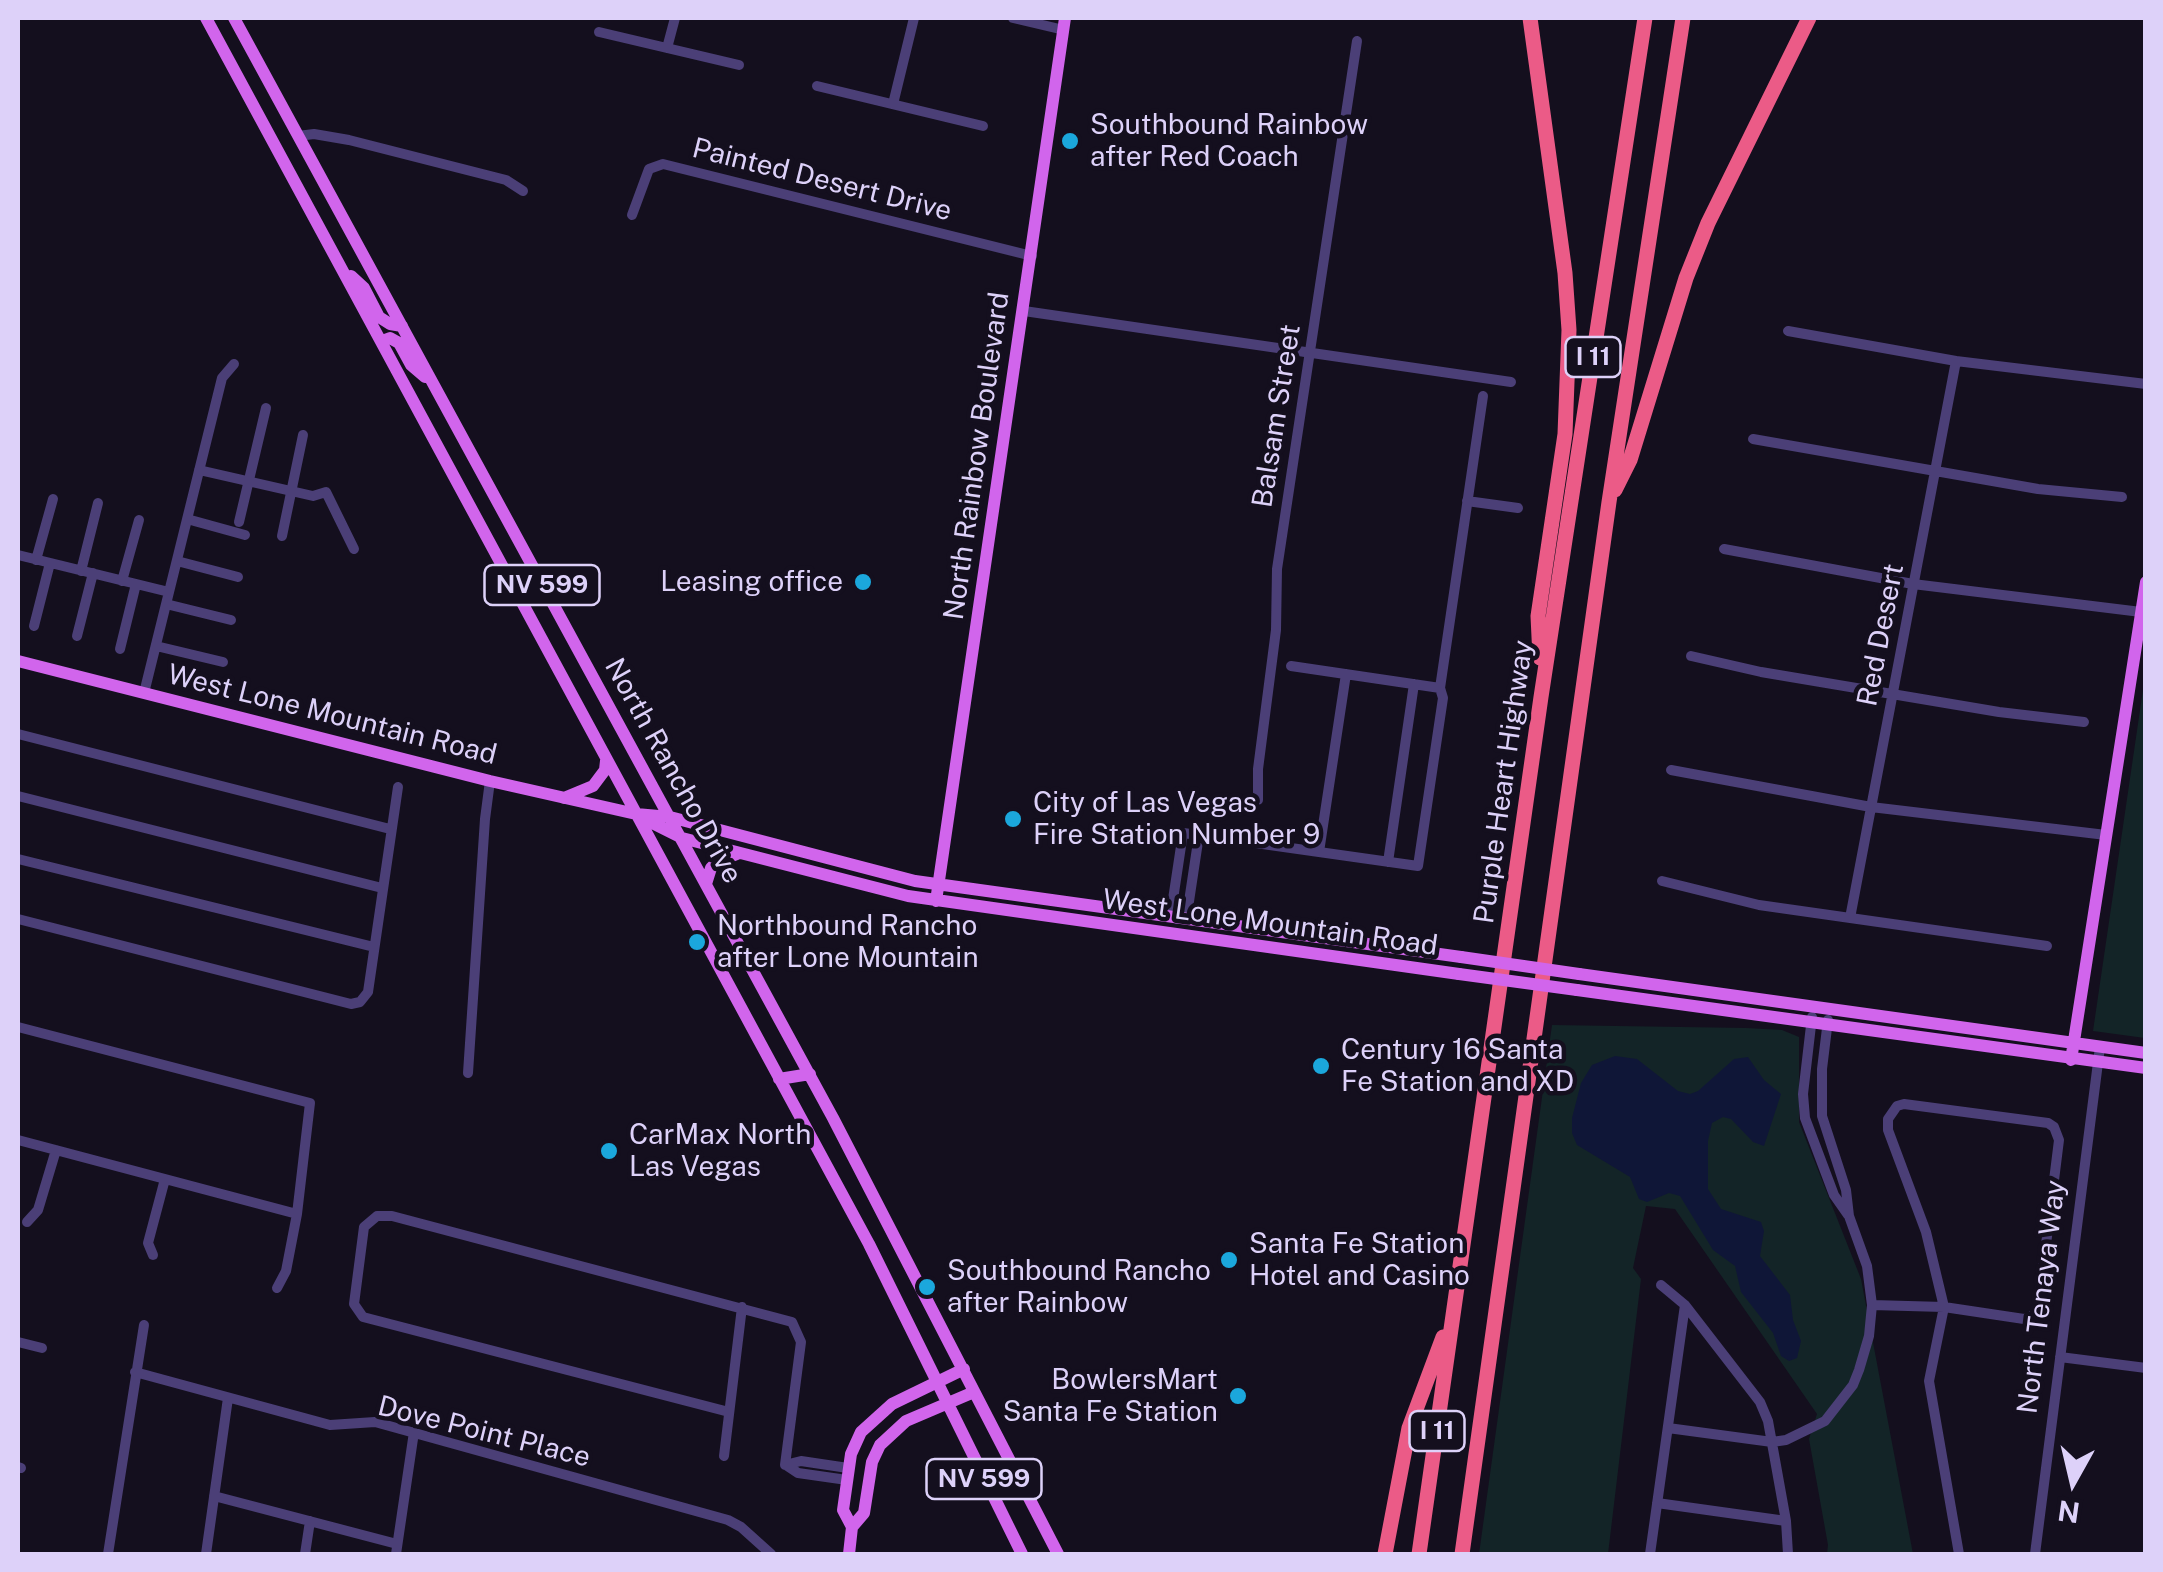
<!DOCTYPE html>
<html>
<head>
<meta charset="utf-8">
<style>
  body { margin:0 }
  #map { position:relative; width:2163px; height:1572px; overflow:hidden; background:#140f1e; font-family:"Public Sans",sans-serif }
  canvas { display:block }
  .frame { position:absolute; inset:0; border:20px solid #ddd1f9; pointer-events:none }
  .north { position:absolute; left:2023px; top:1432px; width:100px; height:100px; -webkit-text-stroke:8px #140f1e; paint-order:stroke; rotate:188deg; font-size:28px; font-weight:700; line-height:40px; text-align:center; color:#ddd1f9 }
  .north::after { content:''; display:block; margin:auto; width:35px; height:45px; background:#ddd1f9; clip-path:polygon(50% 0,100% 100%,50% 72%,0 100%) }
</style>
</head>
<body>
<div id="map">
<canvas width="2163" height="1572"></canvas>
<div class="frame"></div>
<div class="north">N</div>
</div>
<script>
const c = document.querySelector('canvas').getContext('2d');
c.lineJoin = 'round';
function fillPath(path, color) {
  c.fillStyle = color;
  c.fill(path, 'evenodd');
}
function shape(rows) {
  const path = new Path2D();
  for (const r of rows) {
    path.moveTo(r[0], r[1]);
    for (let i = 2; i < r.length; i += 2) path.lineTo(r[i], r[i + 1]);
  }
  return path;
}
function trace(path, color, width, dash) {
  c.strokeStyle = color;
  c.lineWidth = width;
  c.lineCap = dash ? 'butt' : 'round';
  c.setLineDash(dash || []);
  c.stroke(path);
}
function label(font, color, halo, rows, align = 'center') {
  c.font = font + ' "Public Sans",sans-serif';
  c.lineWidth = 9;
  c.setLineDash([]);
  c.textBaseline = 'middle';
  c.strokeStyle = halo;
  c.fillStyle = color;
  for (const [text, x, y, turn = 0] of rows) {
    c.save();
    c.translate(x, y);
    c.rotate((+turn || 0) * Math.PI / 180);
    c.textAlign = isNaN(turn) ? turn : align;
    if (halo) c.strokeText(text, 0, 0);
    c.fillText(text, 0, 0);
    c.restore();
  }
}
fillPath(shape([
  [2145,676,2145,1038,2093,1031],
  [1552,1025,1746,1028,1782,1030,1799,1037,1799,1122,1861,1279,1913,1554,1827,1554,1828,1545,1809,1439,1817,1414,1675,1209,1646,1206,1633,1268,1641,1279,1608,1554,1479,1554]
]), '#132427');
fillPath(shape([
  [1615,1056,1637,1059,1678,1091,1690,1094,1698,1091,1734,1059,1748,1057,1764,1080,1781,1094,1764,1146,1753,1142,1731,1119,1723,1117,1712,1123,1708,1141,1708,1189,1721,1209,1761,1222,1764,1231,1760,1256,1790,1295,1793,1320,1801,1341,1797,1358,1789,1361,1781,1356,1773,1333,1741,1292,1735,1266,1713,1250,1680,1196,1669,1193,1647,1202,1639,1199,1630,1177,1577,1145,1572,1133,1572,1118,1581,1083,1592,1065]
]), '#0f1637');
trace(shape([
  [1013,18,1064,30],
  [599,32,739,65],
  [667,48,675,18],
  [817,86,983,126],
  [893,104,914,18],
  [298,136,314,134,349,140,506,180,523,191],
  [632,215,649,169,663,164,1032,256],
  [1024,311,1511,382],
  [1788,331,1956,361,2146,384],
  [1753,439,2038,489,2122,497],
  [199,470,313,496,326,492,354,549],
  [1467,501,1518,508],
  [187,519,245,535],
  [239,522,266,408],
  [282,536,303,435],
  [1724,549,1913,584,2141,612],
  [18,555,169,592],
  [36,560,53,499],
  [177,561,238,577],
  [81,571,98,503],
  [122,581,139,520],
  [166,604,231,620],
  [34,626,50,563],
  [77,636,93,573],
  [156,646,223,662],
  [120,649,136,584],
  [1691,656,1761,672,1999,712,2084,722],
  [1291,666,1440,688],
  [144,693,222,378,234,364],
  [18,734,390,829],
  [1671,770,1871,807,2106,835],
  [18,796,382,888],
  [1258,800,1258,769,1276,630,1277,569,1357,41],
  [1199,835,1188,908,1177,919,1172,906,1183,833,1199,835,1319,852,1418,866,1443,698,1440,688,1483,396],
  [1319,852,1346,674],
  [18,859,374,947],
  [1388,862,1414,684],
  [1662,881,1759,905,2047,946],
  [1850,918,1956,361],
  [18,919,351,1004,360,1002,368,992,398,787],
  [1812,1017,1803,1094,1805,1118,1834,1195,1848,1215],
  [18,1027,310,1103,297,1214,286,1271,277,1288],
  [468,1073,485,819,490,781],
  [18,1140,297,1214],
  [27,1222,38,1210,56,1150],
  [153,1255,148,1243,165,1179],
  [1661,1285,1685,1305,1760,1402,1768,1421,1786,1521,1788,1554],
  [1872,1305,1944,1307,2024,1319,2031,1317,2038,1309,2059,1140,2054,1127,2048,1123,1904,1104,1897,1106,1888,1119,1888,1130,1926,1232,1944,1307,1929,1381,1959,1554],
  [18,1342,42,1348],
  [2060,1357,2146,1368],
  [135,1372,330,1425,375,1422,728,1520,741,1527,771,1554],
  [729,1412,363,1317,354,1304,364,1227,377,1216,392,1216,792,1322,801,1342,785,1465],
  [1668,1428,1772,1442,1786,1440,1825,1421,1853,1385,1859,1370,1869,1336,1872,1305,1867,1266,1849,1216,1846,1190,1822,1116,1822,1069,1828,1020],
  [724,1456,742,1307],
  [785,1465,801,1461,848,1468],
  [786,1465,798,1473,847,1480],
  [18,1467,21,1468],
  [214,1496,397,1544],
  [1657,1503,1786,1521],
  [108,1554,144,1325],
  [206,1554,228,1398],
  [305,1554,310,1521],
  [396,1554,414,1432],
  [1650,1554,1685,1305],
  [2035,1554,2100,1047]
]), '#4b3f77', 10);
trace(shape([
  [206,18,869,1244,1022,1554],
  [234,18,833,1118,1058,1554],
  [351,276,364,288,379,317,390,324,402,326],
  [382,341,390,338,399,343,411,365,425,377],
  [18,661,490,781,636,814,670,817,915,881,1461,957],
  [564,798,593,786,605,770,606,761],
  [642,818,682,838,908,896,1459,974],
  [706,884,711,868,717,862,737,854],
  [936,901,1065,18],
  [1579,974,2146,1053],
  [1577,990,2146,1068],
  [2071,1060,2146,582],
  [779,1079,810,1074],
  [852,1527,843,1510,851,1454,861,1432,892,1404,964,1369],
  [849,1554,852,1527,864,1513,872,1462,880,1445,906,1421,974,1392]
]), '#d165ec', 12);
trace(shape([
  [1530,18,1565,273,1569,330,1565,434,1538,616,1540,658],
  [1615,490,1630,460,1686,278,1708,223,1809,18],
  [1385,1554,1409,1428,1443,1337],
  [1419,1554,1541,697,1645,18],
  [1462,1554,1609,502,1683,18]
]), '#eb5b87', 15);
trace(shape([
  [1461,957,1579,974],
  [1459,974,1577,990]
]), '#d165ec', 12);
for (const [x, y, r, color] of [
  [1070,141,10,"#1ba7dc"],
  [863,582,10,"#1ba7dc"],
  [1013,819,10,"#1ba7dc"],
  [697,942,10,"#1ba7dc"],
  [1321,1066,10,"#1ba7dc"],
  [609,1151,10,"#1ba7dc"],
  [1229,1260,10,"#1ba7dc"],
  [927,1287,10,"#1ba7dc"],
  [1238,1396,10,"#1ba7dc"]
]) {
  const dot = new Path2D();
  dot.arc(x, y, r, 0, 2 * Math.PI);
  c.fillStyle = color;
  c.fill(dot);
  trace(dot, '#140f1e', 4);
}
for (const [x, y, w] of [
  [1593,357,55],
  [542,585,115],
  [1437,1431,55],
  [984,1479,115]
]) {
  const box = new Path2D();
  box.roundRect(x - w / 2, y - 20, w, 40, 8);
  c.fillStyle = '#140f1e';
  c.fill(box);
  trace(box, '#ddd1f9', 2.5);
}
label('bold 25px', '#ddd1f9', null, [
  ["I 11",1593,357],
  ["NV 599",542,585],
  ["I 11",1437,1431],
  ["NV 599",984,1479]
]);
label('28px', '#ddd1f9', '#140f1e', [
  ["Southbound Rainbow",1090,125],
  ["after Red Coach",1090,157],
  ["Leasing office",843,582,"right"],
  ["City of Las Vegas",1033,803],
  ["Fire Station Number 9",1033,835],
  ["Northbound Rancho",717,926],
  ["after Lone Mountain",717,958],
  ["Century 16 Santa",1341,1050],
  ["Fe Station and XD",1341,1082],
  ["CarMax North",629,1135],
  ["Las Vegas",629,1167],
  ["Santa Fe Station",1249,1244],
  ["Hotel and Casino",1249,1276],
  ["Southbound Rancho",947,1271],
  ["after Rainbow",947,1303],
  ["BowlersMart",1218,1380,"right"],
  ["Santa Fe Station",1218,1412,"right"]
], 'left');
label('28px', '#ddd1f9', '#140f1e', [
  ["Painted Desert Drive",822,180,14],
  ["Balsam Street",1277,416,-81],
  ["North Rainbow Boulevard",977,456,-82],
  ["Red Desert",1881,635,-79],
  ["West Lone Mountain Road",332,715,14],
  ["North Rancho Drive",673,771,61],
  ["Purple Heart Highway",1504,782,-82],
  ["West Lone Mountain Road",1270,923,8],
  ["North Tenaya Way",2042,1297,-83],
  ["Dove Point Place",484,1432,14]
]);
</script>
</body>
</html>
